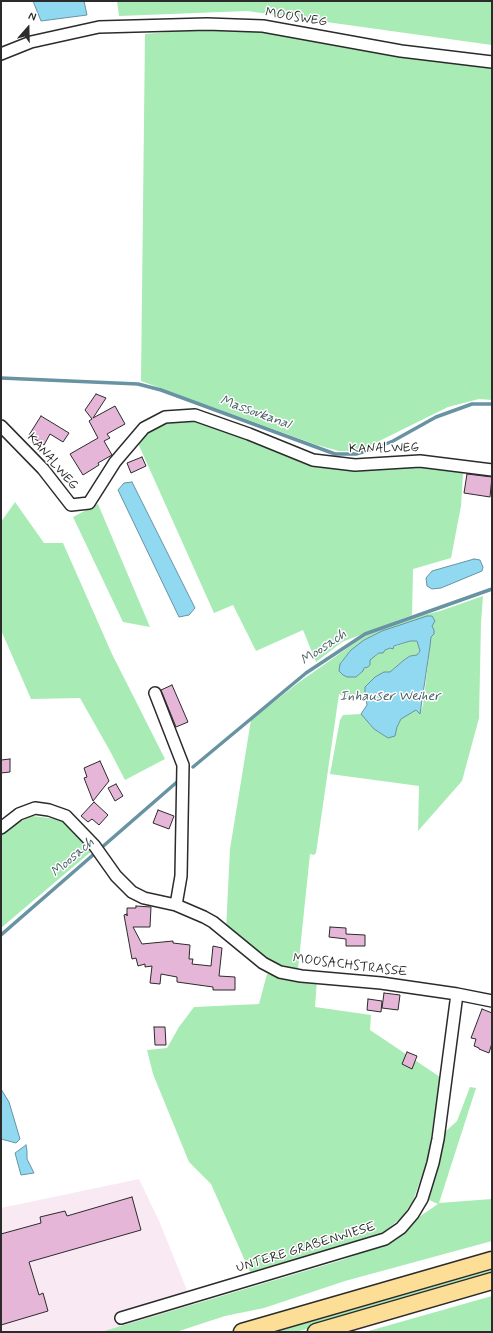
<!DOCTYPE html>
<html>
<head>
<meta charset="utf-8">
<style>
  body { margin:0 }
  #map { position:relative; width:493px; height:1333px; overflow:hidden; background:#fff; font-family:Mynerve,sans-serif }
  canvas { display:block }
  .frame { position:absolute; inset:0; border:2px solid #2b2b2b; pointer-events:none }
  .north { position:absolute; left:8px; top:8px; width:40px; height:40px; -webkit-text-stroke:3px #fff; paint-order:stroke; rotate:20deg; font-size:11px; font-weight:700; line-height:16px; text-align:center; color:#2b2b2b }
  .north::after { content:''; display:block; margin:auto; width:14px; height:18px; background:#2b2b2b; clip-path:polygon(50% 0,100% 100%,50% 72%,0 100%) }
</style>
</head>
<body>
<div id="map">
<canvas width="493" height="1333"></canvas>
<div class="frame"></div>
<div class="north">N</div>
</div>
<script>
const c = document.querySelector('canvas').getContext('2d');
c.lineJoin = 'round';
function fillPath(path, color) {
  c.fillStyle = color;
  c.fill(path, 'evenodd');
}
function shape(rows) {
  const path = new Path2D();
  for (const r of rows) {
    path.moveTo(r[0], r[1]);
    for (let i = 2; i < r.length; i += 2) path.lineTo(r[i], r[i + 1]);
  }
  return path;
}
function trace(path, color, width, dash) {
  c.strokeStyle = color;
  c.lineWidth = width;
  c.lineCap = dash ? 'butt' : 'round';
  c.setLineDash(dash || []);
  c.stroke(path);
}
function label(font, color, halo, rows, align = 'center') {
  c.font = font + ' Mynerve,sans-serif';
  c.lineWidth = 3;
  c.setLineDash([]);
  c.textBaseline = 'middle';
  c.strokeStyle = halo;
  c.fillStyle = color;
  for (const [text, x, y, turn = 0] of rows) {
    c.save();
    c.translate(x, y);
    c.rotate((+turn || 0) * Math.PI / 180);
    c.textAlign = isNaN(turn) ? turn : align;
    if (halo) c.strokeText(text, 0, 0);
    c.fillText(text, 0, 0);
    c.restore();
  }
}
fillPath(shape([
  [139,1179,160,1223,193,1305,104,1332,1,1332,1,1208]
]), '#f8e9f3');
fillPath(shape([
  [117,1,492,1,492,45,247,11,119,16],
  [250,25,492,67,492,400,479,399,448,407,359,451,339,451,317,445,141,381,145,34],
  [193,417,310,461,427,466,463,473,461,506,451,558,413,569,412,615,342,642,316,662,303,630,256,651,233,605,214,613,137,441,147,431,168,420],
  [15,502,44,543,63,543,112,654,165,759,125,780,110,751,80,698,31,699,1,630,1,522],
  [98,504,150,627,123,622,73,517],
  [483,596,481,623,479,718,462,781,418,831,419,786,330,774,340,720,343,715,361,714,374,729,388,738,396,732,397,727,401,719,416,710,420,713,423,705,431,637,432,626,427,616,351,650,340,664,356,677,363,671,372,657,375,657,379,653,383,653,385,650,410,641,415,640,419,644,420,651,417,655,410,656,404,660,390,672,384,672,365,687,365,693,356,699,345,697,339,694,316,853,314,855,310,854,298,969,278,964,263,957,226,930,230,849,251,720,298,683,366,635,424,615,440,611],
  [33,816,64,820,93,850,1,928,1,818,1,822,6,828],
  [267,974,317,980,315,1007,371,1015,370,1030,440,1077,428,1158,413,1201,402,1217,384,1232,363,1240,250,1272,211,1184,189,1162,153,1074,147,1050,167,1048,179,1027,194,1007,259,1004],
  [470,1087,476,1088,439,1203,492,1199,492,1241,345,1281,264,1308,225,1316,176,1332,101,1332,342,1260,396,1240,416,1219,438,1204,429,1200,446,1131,457,1121],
  [492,1270,492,1276,396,1303,296,1332,275,1332],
  [492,1296,492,1332,365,1332]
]), '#a8ebb5');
const water = shape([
  [33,1,84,1,87,15,41,21,33,1],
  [132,482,195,608,189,615,179,617,118,490,124,483,132,482],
  [474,559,480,560,483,567,482,571,441,588,432,589,427,586,426,578,432,571,474,559],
  [427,616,432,616,435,621,432,626,434,630,434,634,431,637,430,646,420,714,416,710,401,719,397,727,395,736,388,738,374,729,361,714,367,705,365,693,365,687,375,677,384,672,390,672,404,660,410,656,417,655,420,651,417,641,410,641,394,646,393,649,390,648,385,650,383,653,379,653,370,660,370,665,368,667,364,668,363,671,356,677,347,677,343,675,339,671,340,664,351,650,364,640,382,631,427,616],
  [1,1089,9,1102,20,1139,16,1143,1,1139,1,1089],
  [26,1145,27,1151,27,1159,34,1173,21,1175,15,1153,26,1145]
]);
fillPath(water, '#90d9f1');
trace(water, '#6893a2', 1);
trace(shape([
  [1,378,138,384,161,390,335,454,356,454,376,448,393,441,436,417,472,404,492,404],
  [193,767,306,673,365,634,492,589],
  [1,935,177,782]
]), '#6893a2', 3.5);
const building = shape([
  [96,394,106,398,93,418,115,406,125,424,107,434,110,438,104,441,112,455,98,463,99,465,83,475,70,454,98,438,89,421,92,419,85,410,96,394],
  [41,416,69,433,63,442,50,434,44,445,29,435,41,416],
  [142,457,146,466,131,473,127,463,142,457],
  [467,474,492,477,490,497,464,493,467,474],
  [172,685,188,722,176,727,161,690,172,685],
  [10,759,10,772,1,773,1,760,10,759],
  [100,761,109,781,93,801,84,778,87,777,84,768,100,761],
  [116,784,123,796,115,801,108,788,116,784],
  [94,802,108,815,99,825,92,819,88,822,81,816,94,802],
  [158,810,174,816,169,829,153,823,158,810],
  [136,906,151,907,150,927,133,927,142,944,173,941,173,943,190,945,189,959,193,959,192,964,211,966,213,946,222,948,219,976,235,977,235,990,213,990,213,987,177,982,177,977,161,974,160,984,150,983,152,966,145,967,145,964,138,966,136,958,132,959,124,915,127,914,127,916,127,908,136,908,136,906],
  [330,927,346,928,346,934,365,935,365,946,346,946,346,939,329,937,330,927],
  [384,993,400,995,398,1010,382,1008,384,993],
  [368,999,382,1001,381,1012,367,1010,368,999],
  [482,1009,492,1013,492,1043,489,1053,479,1049,479,1048,474,1046,476,1039,471,1038,482,1009],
  [154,1027,165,1027,166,1045,155,1045,154,1027],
  [407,1052,417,1056,412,1069,402,1064,407,1052],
  [132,1197,141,1230,29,1262,39,1295,43,1293,48,1311,1,1325,1,1234,41,1223,40,1217,65,1211,67,1216,132,1197]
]);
fillPath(building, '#e6b6d8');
trace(building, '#2b2b2b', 1);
const minor = shape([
  [1,54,31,42,99,27,207,24,263,26,401,51,492,62],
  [1,426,43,469,71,505,89,503,115,462,144,428,165,417,195,415,249,434,313,460,355,465,420,461,492,470],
  [155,693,183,765,181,876,176,905],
  [1,828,19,814,35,808,49,810,66,816,94,845,116,876,132,892,144,898,176,905,204,917,213,922,263,963,280,972,301,976,381,983,457,994,492,1001],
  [121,1318,385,1239,401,1228,413,1214,422,1199,433,1163,438,1139,457,994]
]);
const highway = shape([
  [242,1332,492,1260],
  [316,1332,492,1281]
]);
trace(minor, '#2b2b2b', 14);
trace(highway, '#2b2b2b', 19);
trace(minor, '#fff', 11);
trace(highway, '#fdde96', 16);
label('13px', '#2b2b2b', '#fff', [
  ["MOOSWEG",296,18,9],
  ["KANALWEG",384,449,-1],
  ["KANALWEG",52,462,49],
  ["MOOSACHSTRASSE",350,966,7],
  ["UNTERE GRABENWIESE",306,1248,-17]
]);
label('italic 14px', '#495f66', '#fff', [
  ["Massovkanal",255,413,20],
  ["Moosach",324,648,-34],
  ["Inhauser Weiher",390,697],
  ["Moosach",73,858,-41]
]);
</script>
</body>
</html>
